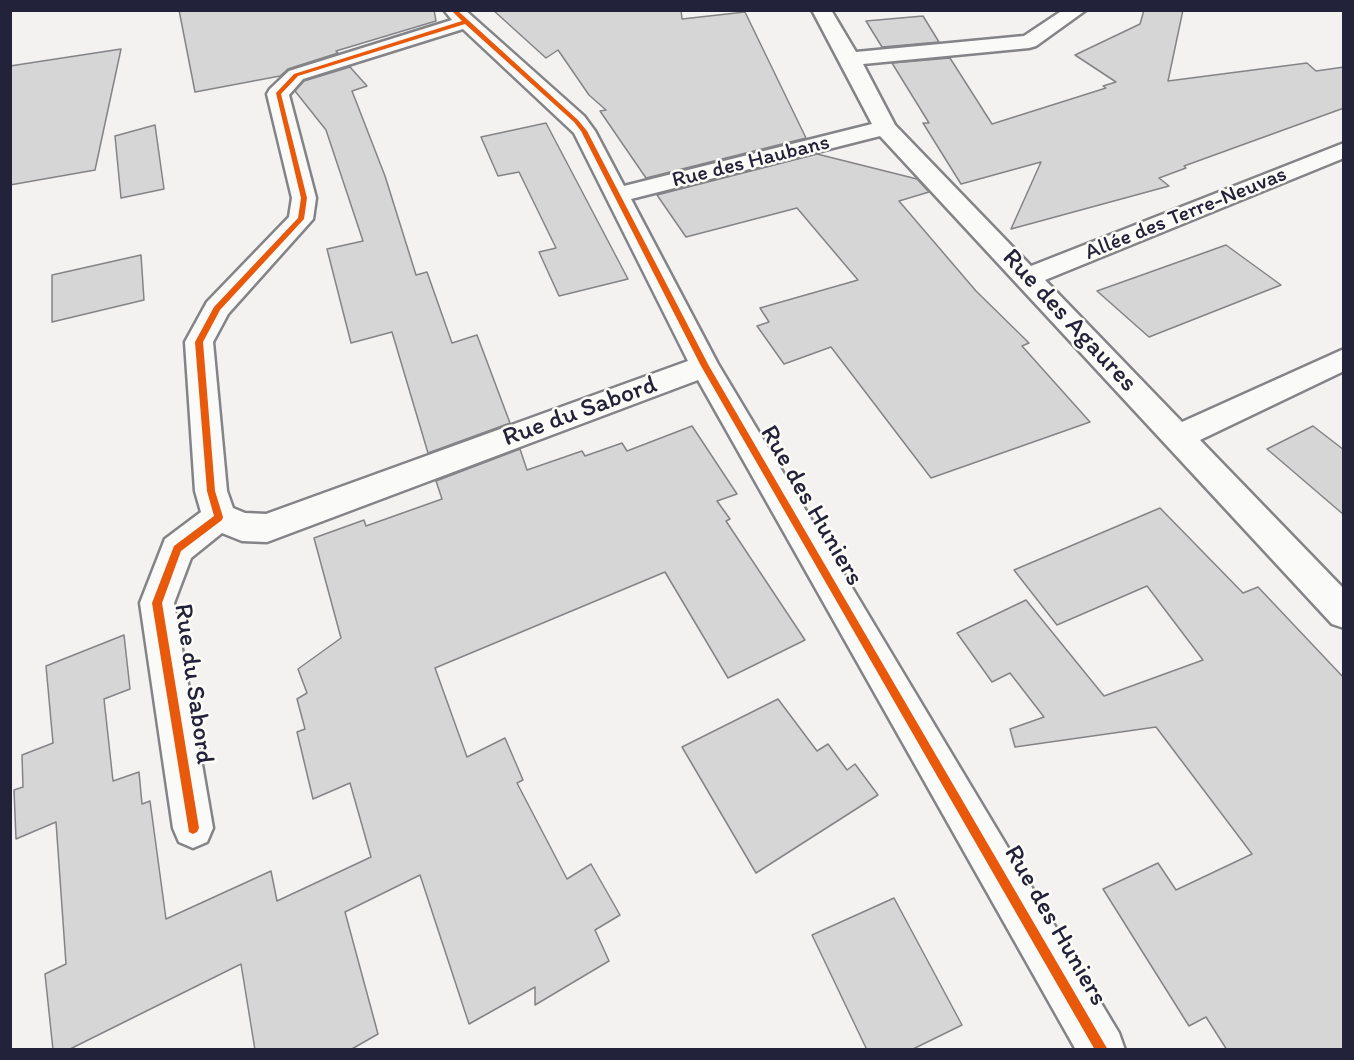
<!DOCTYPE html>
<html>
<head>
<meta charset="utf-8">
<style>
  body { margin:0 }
  #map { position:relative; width:1354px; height:1060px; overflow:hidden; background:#f3f2f0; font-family:Itim,sans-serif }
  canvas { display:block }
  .frame { position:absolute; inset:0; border:12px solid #22223b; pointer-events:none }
</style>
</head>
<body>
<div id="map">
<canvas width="1354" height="1060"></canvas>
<div class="frame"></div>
</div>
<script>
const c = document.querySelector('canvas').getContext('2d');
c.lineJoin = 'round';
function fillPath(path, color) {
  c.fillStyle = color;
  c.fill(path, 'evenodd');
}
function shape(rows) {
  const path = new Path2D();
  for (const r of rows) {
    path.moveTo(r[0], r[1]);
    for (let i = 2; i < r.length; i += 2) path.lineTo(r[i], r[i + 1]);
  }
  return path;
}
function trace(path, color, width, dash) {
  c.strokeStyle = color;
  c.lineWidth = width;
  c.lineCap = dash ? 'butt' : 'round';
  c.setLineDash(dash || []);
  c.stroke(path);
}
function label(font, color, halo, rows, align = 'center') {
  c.font = font + ' Itim,sans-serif';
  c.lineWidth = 5;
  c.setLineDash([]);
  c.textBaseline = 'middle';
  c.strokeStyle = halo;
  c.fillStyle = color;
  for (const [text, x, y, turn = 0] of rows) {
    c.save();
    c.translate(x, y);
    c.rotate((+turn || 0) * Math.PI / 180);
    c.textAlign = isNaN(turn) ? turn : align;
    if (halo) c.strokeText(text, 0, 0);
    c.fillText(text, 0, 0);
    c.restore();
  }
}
const building = shape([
  [179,10,434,10,436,21,336,51,338,53,288,69,280,76,195,92,179,10],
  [493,10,681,10,682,19,745,12,806,138,646,178,600,111,606,110,589,95,558,50,546,58,493,10],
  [1144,10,1183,10,1168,81,1307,63,1316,71,1344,67,1344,108,1184,166,1186,168,1159,178,1169,186,1011,229,1041,162,961,184,923,123,929,123,892,63,950,58,992,124,1106,88,1103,86,1116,82,1075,55,1140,24,1144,10],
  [923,16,939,42,882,47,866,21,923,16],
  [121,49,95,170,10,185,10,66,121,49],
  [350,67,367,86,352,91,385,176,416,275,427,272,452,343,477,335,510,423,428,453,392,332,351,343,327,249,363,241,326,130,295,91,304,81,350,67],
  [546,123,628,279,559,296,539,252,556,248,519,172,498,176,481,137,546,123],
  [155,125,164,189,121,198,115,136,155,125],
  [817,154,917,179,929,192,899,201,976,291,1029,343,1022,346,1090,422,931,478,831,347,784,364,757,326,769,322,760,308,858,280,797,208,686,237,657,195,817,154],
  [1226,245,1281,285,1149,337,1097,291,1226,245],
  [141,255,144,300,52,322,52,275,141,255],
  [692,426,737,494,717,501,730,519,726,521,805,640,728,678,665,572,435,668,467,757,505,738,523,780,517,783,567,879,591,864,620,915,595,930,609,961,535,1005,535,987,469,1024,420,875,345,912,378,1034,350,1050,255,1050,241,964,68,1050,53,1050,45,974,66,964,56,822,16,839,14,790,23,787,22,755,53,743,46,666,124,635,130,689,104,699,113,781,139,772,142,804,150,801,166,919,271,871,277,901,371,857,350,783,313,799,297,732,305,729,297,699,307,693,298,669,341,638,314,538,364,520,366,526,442,499,436,481,520,449,527,470,582,451,585,456,622,443,627,451,692,426],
  [1313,426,1344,450,1344,515,1267,449,1313,426],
  [1160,508,1243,593,1258,587,1344,678,1344,1050,1227,1050,1206,1017,1189,1026,1103,889,1158,863,1176,890,1252,854,1156,727,1015,747,1010,729,1044,717,1010,673,992,682,957,633,1026,600,1104,696,1203,660,1147,586,1057,625,1014,570,1160,508],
  [778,699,817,751,828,744,847,770,855,764,878,795,756,873,682,747,778,699],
  [894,898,962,1025,911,1050,867,1050,812,935,894,898]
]);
fillPath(building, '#d7d6d6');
trace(building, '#848488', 1.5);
const minor = shape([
  [444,10,465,10,584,116,595,131,624,186,872,124,812,10,831,10,856,52,1024,36,1063,10,1086,10,1036,46,1029,48,863,64,895,125,1031,266,1344,143,1344,158,1045,280,1182,422,1344,349,1344,371,1200,440,1344,589,1344,628,1332,624,880,136,631,199,718,364,1119,1033,1125,1050,1076,1050,698,380,267,542,242,541,222,533,191,558,174,603,213,828,207,842,193,848,179,842,173,828,140,603,165,539,201,512,195,491,185,342,207,302,289,217,292,198,267,94,270,89,289,71,452,20,444,10],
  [463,29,574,133,688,361,266,514,245,513,233,508,227,491,213,342,228,314,313,219,316,198,289,95,303,79,463,29]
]);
trace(minor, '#848488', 5);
fillPath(minor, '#fafaf8');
fillPath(shape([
  [451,10,457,10,578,120,587,131,709,366,1108,1050,1095,1050,701,366,581,131,574,122,465,24,298,76,281,94,307,198,304,219,220,310,203,342,215,491,223,517,222,520,181,551,162,603,199,828,197,832,193,834,189,832,152,603,174,546,214,516,207,491,195,342,214,307,298,218,301,198,276,93,294,74,462,21,451,10]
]), '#e8590c');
label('22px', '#22223b', '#fdfcf7', [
  ["Rue des Haubans",751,162,-14],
  ["Allée des Terre-Neuvas",1186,214,-22]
]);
label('26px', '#22223b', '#fdfcf7', [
  ["Rue des Agaures",1069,321,47],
  ["Rue du Sabord",580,412,-20],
  ["Rue des Huniers",811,506,60],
  ["Rue du Sabord",193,684,82],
  ["Rue des Huniers",1055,926,60]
]);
</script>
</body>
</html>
